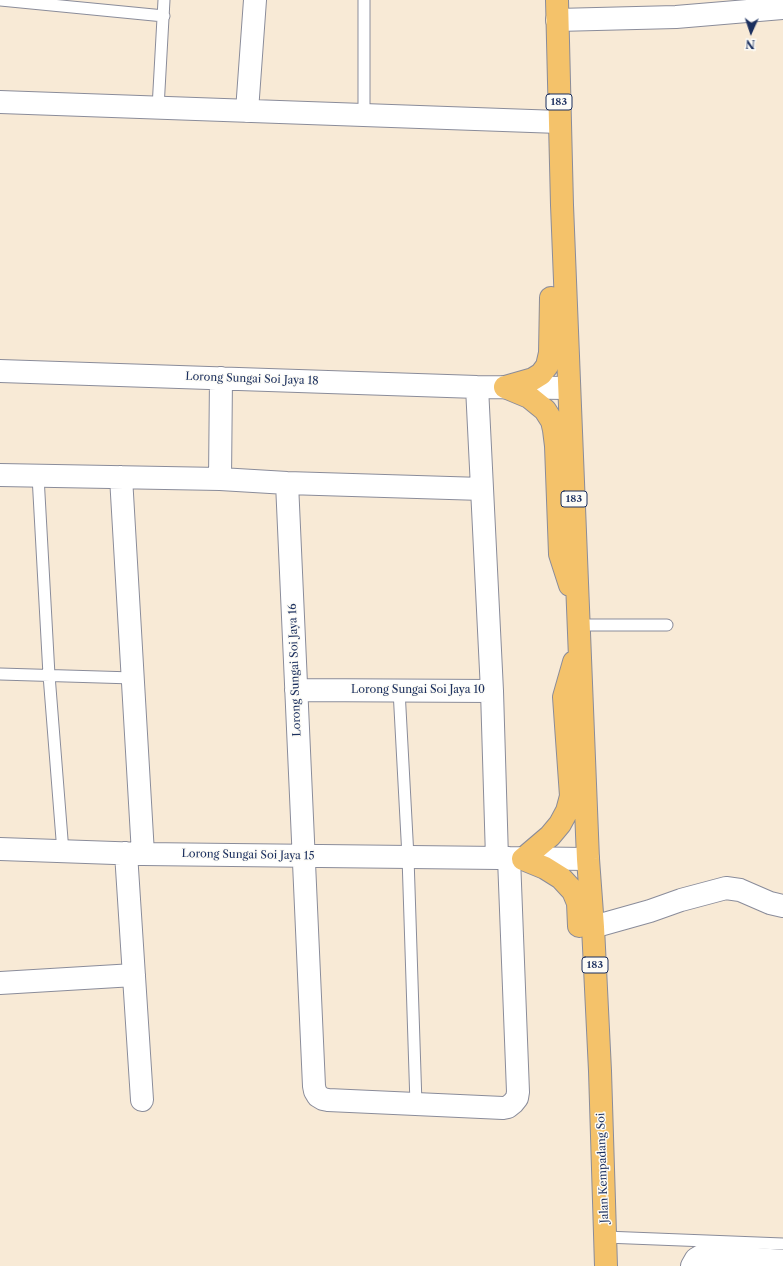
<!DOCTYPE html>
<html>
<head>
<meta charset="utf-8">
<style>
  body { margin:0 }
  #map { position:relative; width:783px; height:1266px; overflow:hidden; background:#f8ead6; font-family:"Libre Caslon Text",serif }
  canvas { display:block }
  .north { position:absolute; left:731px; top:12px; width:40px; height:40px; -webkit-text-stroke:3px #fdfcf7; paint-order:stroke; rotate:183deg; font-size:11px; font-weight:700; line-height:16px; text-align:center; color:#1b2f5e }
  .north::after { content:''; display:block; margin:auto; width:14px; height:18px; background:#1b2f5e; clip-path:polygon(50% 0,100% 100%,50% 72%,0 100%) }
</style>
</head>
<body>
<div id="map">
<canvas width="783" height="1266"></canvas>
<div class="north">N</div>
</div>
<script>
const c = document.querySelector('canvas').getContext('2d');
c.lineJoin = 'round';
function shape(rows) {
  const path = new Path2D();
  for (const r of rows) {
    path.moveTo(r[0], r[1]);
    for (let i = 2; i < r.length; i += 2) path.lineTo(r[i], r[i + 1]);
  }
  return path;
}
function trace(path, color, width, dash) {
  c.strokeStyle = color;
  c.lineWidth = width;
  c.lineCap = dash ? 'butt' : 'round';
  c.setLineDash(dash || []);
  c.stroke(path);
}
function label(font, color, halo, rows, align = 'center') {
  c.font = font + ' "Libre Caslon Text",serif';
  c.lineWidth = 3;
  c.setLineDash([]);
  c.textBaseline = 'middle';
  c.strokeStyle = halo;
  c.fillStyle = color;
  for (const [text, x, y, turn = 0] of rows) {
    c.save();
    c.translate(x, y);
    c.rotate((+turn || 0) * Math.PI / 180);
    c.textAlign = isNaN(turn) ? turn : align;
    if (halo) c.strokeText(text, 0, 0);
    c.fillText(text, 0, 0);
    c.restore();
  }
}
const service = shape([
  [0,0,164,16],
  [364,0,364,115],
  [158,108,164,0],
  [38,476,49,675,63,852],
  [579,625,667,625],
  [0,674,133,678],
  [399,690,408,857,416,1104],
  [605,1237,783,1244]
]);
const minor = shape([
  [557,20,676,17,783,8],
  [0,102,559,122],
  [247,111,255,0],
  [0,371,477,387,569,388],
  [477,387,492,691],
  [0,475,220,479,287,483,482,489],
  [121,477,143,854],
  [220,479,221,378],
  [287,483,314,1086,315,1091,318,1096,323,1099,328,1100,503,1108,508,1107,513,1103,517,1098,518,1092,509,858],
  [296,690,492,691,497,858],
  [0,849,143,854,588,859],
  [126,853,142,1100],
  [593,927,650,911,681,900,726,888,740,890,770,903,783,906],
  [0,983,134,975],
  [692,1266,696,1259,701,1256,707,1255,783,1261]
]);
const trunk = shape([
  [557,0,562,205,588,859,593,927,600,1071,606,1266],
  [505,387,529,397,545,410,552,421,554,430,556,446,560,554,570,585],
  [505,387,533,379,541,374,547,366,550,353,551,298],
  [574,662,564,697,571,796,567,811,560,824,550,836,523,859,545,868,561,878,573,891,578,903,579,926]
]);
trace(service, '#8a8c9a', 13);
trace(minor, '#8a8c9a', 24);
trace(trunk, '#8a8c9a', 24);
trace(service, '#fff', 11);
trace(minor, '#fff', 22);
trace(trunk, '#f4c26a', 22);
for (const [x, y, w] of [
  [559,102,26],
  [574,499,26],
  [595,965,26]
]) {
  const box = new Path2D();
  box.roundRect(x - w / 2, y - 8, w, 16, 3);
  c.fillStyle = '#fdfcf7';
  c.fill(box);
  trace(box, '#1b2f5e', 1);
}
label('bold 10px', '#1b2f5e', null, [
  ["183",559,102],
  ["183",574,499],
  ["183",595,965]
]);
label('11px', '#1b2f5e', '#fdfcf7', [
  ["Lorong Sungai Soi Jaya 18",252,379,2],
  ["Lorong Sungai Soi Jaya 16",295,670,-92],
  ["Lorong Sungai Soi Jaya 10",418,690],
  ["Lorong Sungai Soi Jaya 15",248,855,1],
  ["Jalan Kempadang Soi",603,1168,-92]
]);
</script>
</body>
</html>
